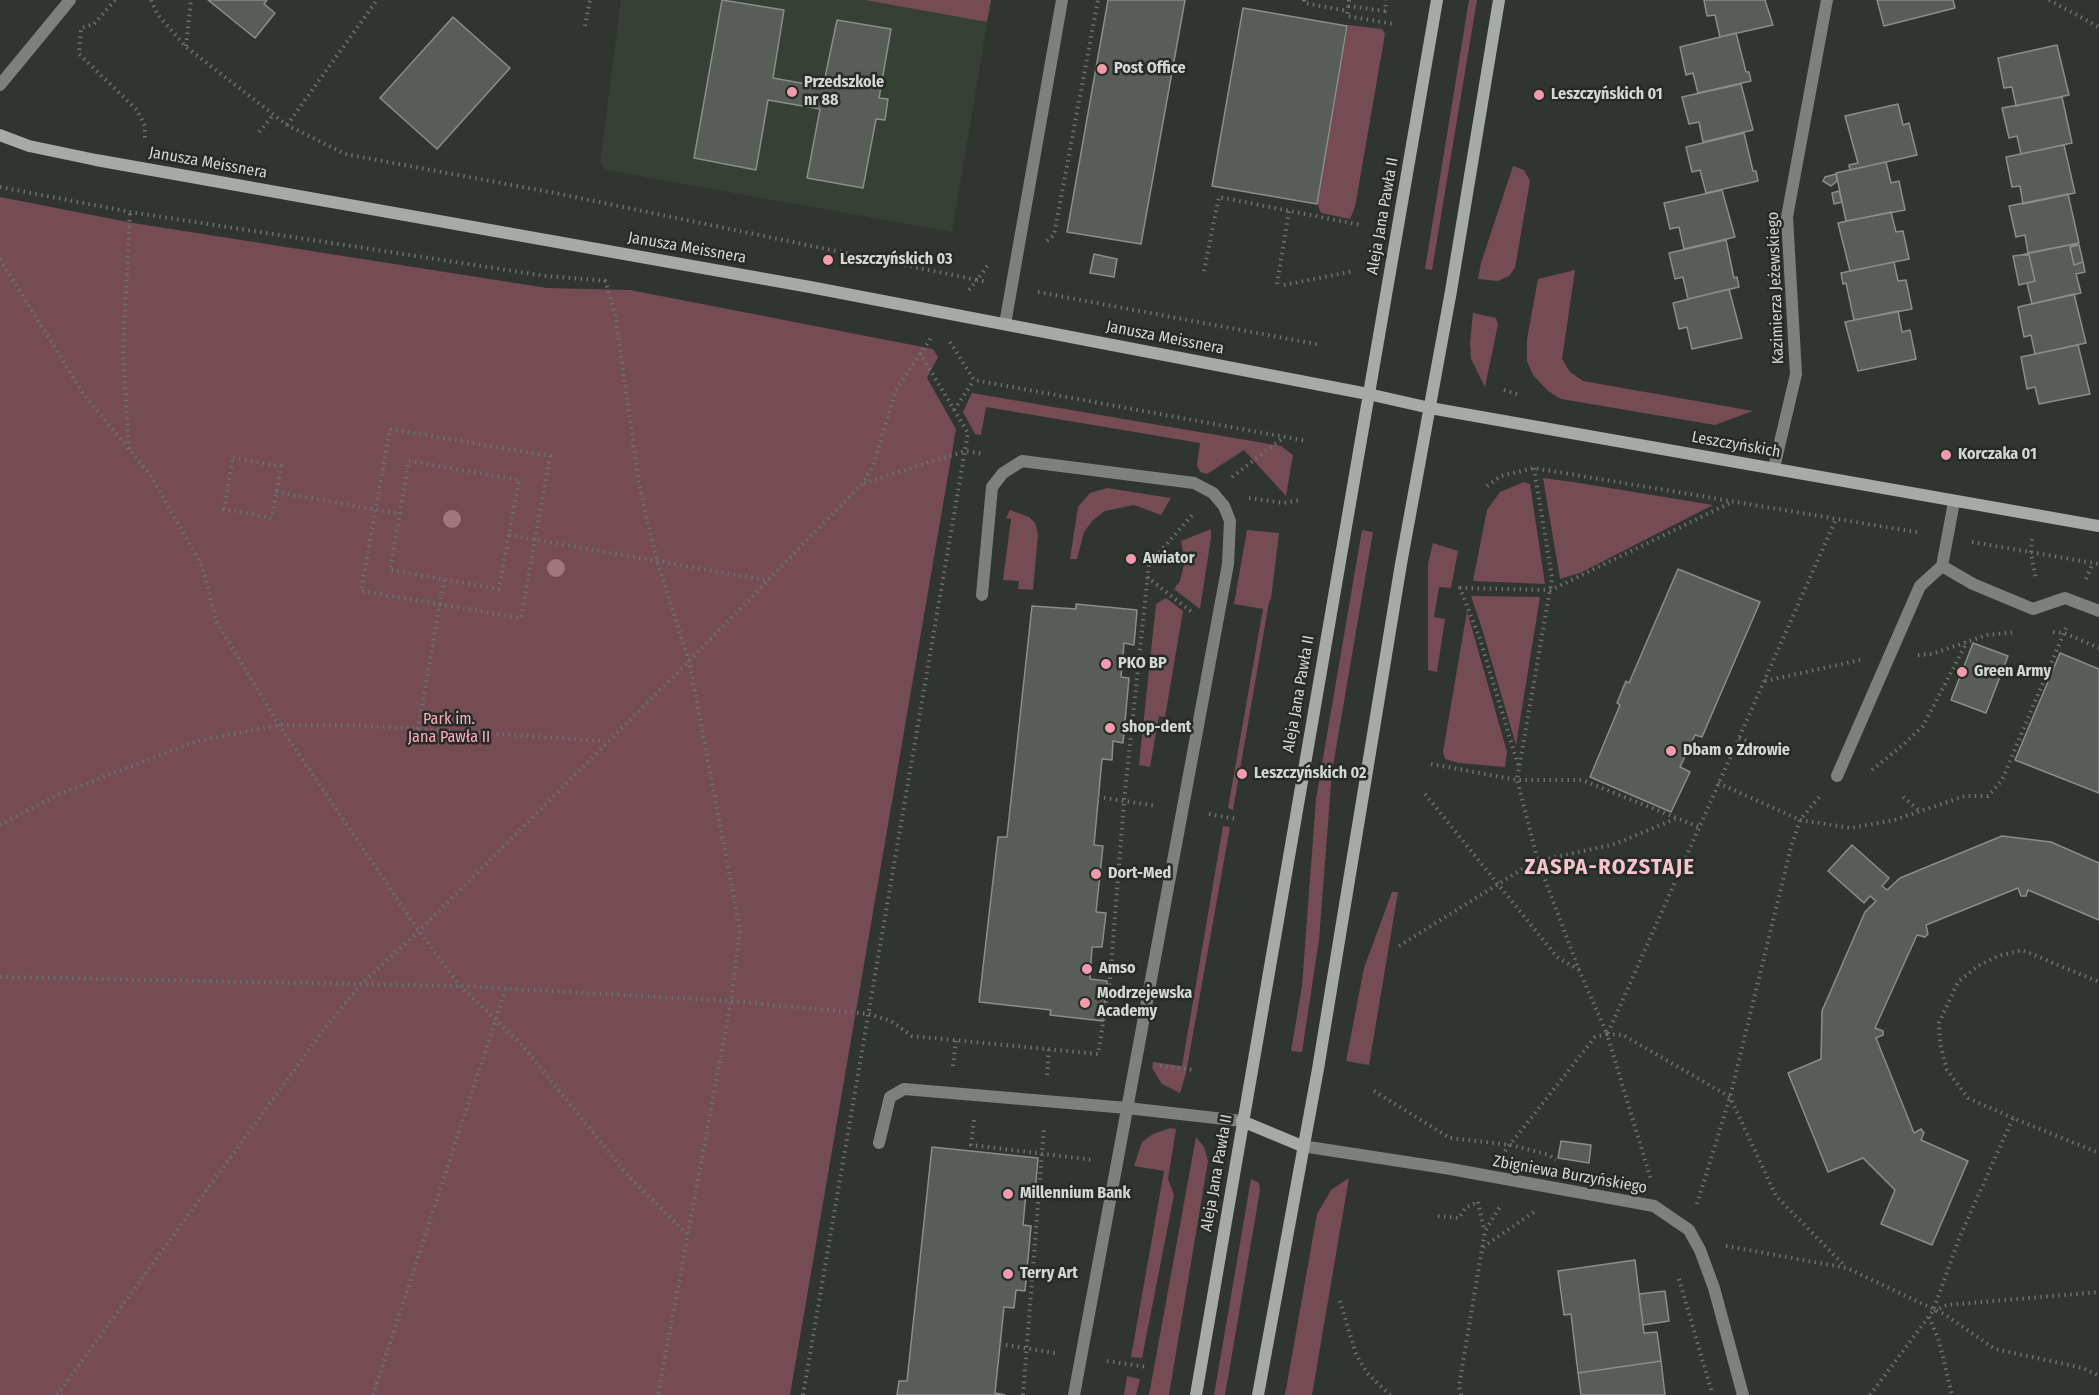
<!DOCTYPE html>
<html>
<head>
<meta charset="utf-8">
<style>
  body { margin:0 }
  canvas { display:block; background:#30352f }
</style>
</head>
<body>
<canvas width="2099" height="1395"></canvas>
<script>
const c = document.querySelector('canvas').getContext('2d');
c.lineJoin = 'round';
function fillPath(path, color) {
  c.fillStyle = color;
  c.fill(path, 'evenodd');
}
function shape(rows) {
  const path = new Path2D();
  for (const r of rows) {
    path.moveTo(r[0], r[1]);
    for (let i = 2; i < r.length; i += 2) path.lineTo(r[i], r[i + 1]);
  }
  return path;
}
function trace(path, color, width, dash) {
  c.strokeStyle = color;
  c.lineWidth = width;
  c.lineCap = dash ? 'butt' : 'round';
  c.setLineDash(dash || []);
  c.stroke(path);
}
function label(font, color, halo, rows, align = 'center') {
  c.font = font + ' "Fira Sans Condensed",sans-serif';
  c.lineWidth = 5;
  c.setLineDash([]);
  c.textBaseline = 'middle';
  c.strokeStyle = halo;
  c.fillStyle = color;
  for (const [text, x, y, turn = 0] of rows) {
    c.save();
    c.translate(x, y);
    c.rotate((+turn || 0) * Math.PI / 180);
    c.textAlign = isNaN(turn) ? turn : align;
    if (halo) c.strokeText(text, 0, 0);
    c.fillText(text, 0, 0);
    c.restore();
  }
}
fillPath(shape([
  [621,0,991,0,952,232,606,170,600,163]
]), '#364035');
fillPath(shape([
  [865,0,991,0,987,22],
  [1469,0,1477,0,1432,270,1425,269],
  [1348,25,1382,29,1385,34,1355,207,1350,219,1321,213,1317,203],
  [1513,166,1524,170,1530,181,1515,268,1509,276,1498,281,1478,279,1481,263],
  [0,197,133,223,547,288,630,290,933,349,938,357,927,378,956,429,790,1395,0,1395],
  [1575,270,1562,359,1570,372,1583,381,1753,411,1715,425,1561,399,1548,391,1533,375,1527,361,1527,339,1538,279],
  [1473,313,1496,318,1498,324,1485,387,1471,359,1470,342],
  [972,393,1281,446,1293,455,1286,496,1244,450,1207,474,1200,472,1197,465,1200,443,986,407,981,435,975,434,963,412],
  [1543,478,1573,482,1713,505,1580,573,1560,579],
  [1524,482,1530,484,1545,584,1473,581,1487,510,1500,492],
  [1107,488,1171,498,1161,515,1134,505,1105,511,1093,520,1084,532,1077,559,1070,559,1078,507,1090,493],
  [1010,510,1029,517,1035,523,1038,534,1033,590,1018,589,1019,581,1003,580,1011,519,1006,518],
  [1211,529,1211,538,1200,609,1174,589,1180,581,1185,561,1181,541],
  [1247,530,1279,533,1271,599,1269,602,1233,810,1228,808,1263,609,1234,604],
  [1362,530,1373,532,1332,772,1319,940,1302,1052,1291,1051,1302,986,1316,799],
  [1433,543,1458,551,1451,588,1439,587,1434,617,1445,619,1437,672,1428,670,1428,564],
  [1471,596,1540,597,1516,745,1483,632],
  [1166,598,1183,611,1165,717,1159,716,1150,767,1139,765,1156,604],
  [1467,611,1507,752,1505,767,1459,763,1445,759,1443,752],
  [1223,826,1230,827,1186,1073,1180,1093,1162,1084,1152,1068,1153,1062,1182,1066],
  [1392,892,1398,892,1369,1065,1346,1061,1364,968],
  [1170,1128,1176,1129,1168,1179,1174,1195,1142,1358,1131,1357,1164,1171,1134,1166,1142,1142,1153,1134],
  [1196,1137,1204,1147,1208,1161,1169,1395,1149,1395],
  [1349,1178,1312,1395,1285,1395,1317,1214,1331,1190],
  [1251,1179,1259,1183,1260,1190,1225,1395,1214,1395],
  [1127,1376,1140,1379,1136,1395,1124,1395]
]), '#754b54');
const building = shape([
  [208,0,267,0,264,4,275,13,255,38,208,0],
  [722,0,784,10,773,78,823,87,837,20,891,29,879,98,888,99,885,120,876,119,863,188,807,178,820,109,768,100,756,170,694,158,722,0],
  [1108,0,1185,0,1141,244,1067,232,1108,0],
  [1704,0,1765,0,1773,25,1720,37,1715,15,1707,16,1704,0],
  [1877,0,1953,0,1955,8,1884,26,1877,0],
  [1243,8,1347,26,1317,204,1212,186,1243,8],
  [453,17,510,68,437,149,380,98,453,17],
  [1736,33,1746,72,1749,72,1751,81,1698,93,1693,73,1686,75,1680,47,1736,33],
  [2057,45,2069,95,2016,106,2012,87,2004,88,1998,58,2057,45],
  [1741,84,1753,130,1703,142,1699,122,1689,124,1682,97,1741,84],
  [2062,97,2072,143,2021,154,2017,136,2009,138,2002,108,2062,97],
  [1898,104,1903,125,1909,123,1917,155,1850,170,1849,165,1858,163,1845,116,1898,104],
  [1744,133,1753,171,1756,171,1758,181,1706,193,1700,170,1692,172,1686,147,1744,133],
  [2064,145,2075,193,2023,204,2020,186,2012,187,2006,157,2064,145],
  [1886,162,1891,183,1899,181,1905,210,1846,221,1836,173,1886,162],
  [1836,174,1837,181,1831,186,1823,181,1825,177,1836,174],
  [1722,190,1735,237,1684,249,1679,227,1670,229,1664,203,1722,190],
  [1839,191,1842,202,1834,204,1832,193,1839,191],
  [2068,194,2079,243,2028,253,2025,235,2016,237,2009,206,2068,194],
  [1891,212,1896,232,1903,231,1909,259,1850,271,1838,223,1891,212],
  [1726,240,1734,278,1737,277,1739,287,1688,299,1683,277,1675,279,1669,253,1726,240],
  [2079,243,2070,247,2074,265,2083,262,2085,272,2076,274,2081,293,2032,304,2027,283,2035,281,2029,255,2021,255,2079,243],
  [2079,245,2083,262,2074,265,2070,247,2079,245],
  [1094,254,1117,259,1114,277,1090,273,1094,254],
  [2021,255,2029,255,2035,281,2019,285,2013,256,2021,255],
  [1894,262,1898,281,1906,280,1912,309,1854,320,1846,283,1843,284,1841,273,1894,262],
  [1729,289,1742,338,1692,349,1687,327,1679,329,1673,303,1729,289],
  [2074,294,2086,343,2035,354,2031,335,2024,337,2018,307,2074,294],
  [1898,311,1902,332,1910,330,1916,359,1858,371,1845,322,1898,311],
  [2078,345,2090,394,2039,404,2035,387,2027,389,2021,357,2078,345],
  [1678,569,1760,602,1702,737,1695,735,1680,767,1690,772,1671,812,1590,777,1620,705,1617,703,1626,681,1629,683,1678,569],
  [1076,604,1137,610,1134,645,1124,643,1121,677,1129,678,1123,743,1113,741,1112,760,1102,759,1094,845,1103,846,1096,912,1106,913,1102,947,1092,947,1090,979,1107,981,1103,1021,1050,1015,1051,1010,979,1002,998,837,1007,837,1032,606,1076,609,1076,604],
  [1973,643,2008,656,1986,713,1951,700,1973,643],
  [2060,653,2099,669,2099,793,2015,760,2060,653],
  [2002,836,2051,842,2099,863,2099,920,2028,890,2026,896,2021,896,2018,888,1926,925,1928,934,1925,937,1917,935,1875,1028,1883,1031,1883,1035,1876,1038,1914,1133,1921,1129,1924,1133,1921,1140,1968,1161,1932,1245,1881,1224,1895,1190,1863,1158,1828,1172,1788,1073,1821,1059,1822,1011,1865,912,1876,901,1870,896,1864,903,1828,871,1852,845,1889,878,1882,886,1887,890,1900,878,2002,836],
  [1561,1141,1591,1145,1589,1163,1558,1158,1561,1141],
  [932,1147,1038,1158,1035,1193,1026,1192,1023,1225,1031,1226,1025,1291,1016,1290,1014,1308,1004,1307,995,1393,1005,1395,897,1395,899,1381,907,1381,932,1147],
  [1635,1260,1644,1333,1657,1332,1661,1361,1578,1373,1571,1314,1564,1315,1558,1271,1635,1260],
  [1665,1291,1669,1321,1643,1325,1639,1294,1665,1291],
  [1661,1361,1665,1395,1581,1395,1578,1373,1661,1361]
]);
fillPath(building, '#585e57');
trace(building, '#888f88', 1.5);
trace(shape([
  [115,0,94,24,81,28,79,54,137,110,145,126,145,141],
  [151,0,157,14,186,47,287,125,345,154,560,194,977,280,988,265],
  [1304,0,1304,3,1348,11],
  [1349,0,1347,16,1394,24],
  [2049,0,2099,27],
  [1348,6,1385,11,1386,0],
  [585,26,590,0],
  [186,46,191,0],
  [287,125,377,0],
  [259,132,274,114],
  [0,187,130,212,546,276,609,281],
  [1047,241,1054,235,1098,0],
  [0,259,84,395,151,476,202,566,217,623,279,725,419,931,460,986,522,1045,629,1177,687,1234],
  [1204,271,1219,197,1361,225],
  [605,280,615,314,639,484,657,561,689,661,740,930,731,1001,658,1395],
  [1277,284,1289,211],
  [1284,285,1354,271],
  [969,290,977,280,987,282],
  [1038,292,1321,345],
  [950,342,974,380,1307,441],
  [1504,390,1520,395],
  [954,410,974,380],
  [390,429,550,456,521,618,361,591,390,429],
  [129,449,123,351,130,212],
  [233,458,281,466,272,518,224,509,233,458],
  [409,461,519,480,499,589,390,570,409,461],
  [1534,468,1552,578,1517,780,1538,861,1579,970,1607,1034],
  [1232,477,1283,438],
  [864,483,965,451,983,454],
  [1487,486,1501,476,1534,468,1921,533],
  [276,492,400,514],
  [1249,498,1284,503,1300,500],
  [509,535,765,580],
  [2032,539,2031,553,2036,579],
  [1972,542,2099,564],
  [1147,577,1193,613],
  [2086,579,2093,563],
  [2053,632,2064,633,2099,648],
  [1918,655,1932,654,1987,635,2016,632],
  [1765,681,1860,660],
  [418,729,444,580],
  [1739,738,1757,745],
  [1431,764,1517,780,1582,780,1699,827],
  [1518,765,1480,639,1460,588,1551,590,1732,502],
  [1872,770,1904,744,1923,726,1967,642],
  [1718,783,1800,820,1851,828,1894,820,1965,796,1988,796,2002,780,2066,628],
  [1425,794,1557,957,1579,970],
  [1098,797,1157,806],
  [1903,797,1920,811],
  [1209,814,1237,819],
  [0,825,57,795,197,741,279,725,354,725,605,741],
  [1399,946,1524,868,1538,861,1615,844,1677,818],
  [0,977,460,986,731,1001,869,1014,891,1021,912,1036,1098,1054,1110,980,1124,801,1149,564,1194,513],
  [1608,1033,1836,519],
  [1607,1034,1623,1035,1730,1097,1776,1196,1845,1266],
  [953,1066,956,1040],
  [1160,1066,1195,1070],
  [1047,1075,1049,1049],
  [1374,1091,1450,1138,1511,1145,1549,1155,1556,1160],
  [2013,1118,1968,1098,1947,1070,1940,1043,1939,1023,1958,982,1978,966,1998,956,2022,950,2099,982],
  [974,1120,971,1145,1093,1160],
  [1505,1151,1595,1037,1607,1034,1651,1180],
  [1478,1202,1484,1230],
  [1697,1204,1730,1097,1791,847,1800,820,1821,795],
  [1438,1216,1459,1218,1466,1207,1478,1202],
  [1726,1246,1847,1268,1944,1314,1995,1349,2083,1368,2099,1376],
  [1483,1247,1534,1212],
  [1679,1279,1712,1393],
  [1340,1301,1356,1354,1367,1373,1390,1395],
  [1934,1311,1947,1305,2099,1292],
  [1929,1317,1939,1341,1952,1395],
  [1000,1344,1055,1353],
  [1107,1361,1147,1367],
  [57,1395,322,1032,360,985,419,931,689,661,863,483,873,466,896,390,931,338],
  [373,1395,506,988],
  [803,1395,968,433,920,353],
  [1023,1395,1044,1127],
  [1461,1395,1459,1386,1485,1231,1501,1205],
  [1870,1395,1933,1311,1960,1236,2013,1118,2099,1153]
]), '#6c716b', 4, [1.5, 4.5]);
trace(shape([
  [1005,324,1062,0],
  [1942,566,1973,584,2033,609,2065,598,2099,611],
  [982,595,992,487,1003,473,1022,461,1194,483,1213,493,1224,506,1230,521,1228,564,1074,1395],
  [1837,776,1920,586,1942,566,1954,502],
  [879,1143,890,1097,904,1089,1127,1108]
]), '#7d807d', 12);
trace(shape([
  [0,85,70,0],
  [1774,468,1796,374,1787,217,1827,0],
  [1127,1108,1242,1121],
  [1302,1146,1445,1168,1654,1206,1689,1230,1700,1250,1714,1288,1743,1395]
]), '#7d807d', 12);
trace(shape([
  [0,135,29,146,96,160,810,287,1368,394,1430,408,2099,526],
  [1242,1121,1302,1146],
  [1196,1395,1437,0],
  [1258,1395,1318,1069,1401,564,1451,291,1499,0]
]), '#a7aba6', 12);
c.fillStyle = '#a1767d';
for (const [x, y] of [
  [452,519],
  [556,568]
]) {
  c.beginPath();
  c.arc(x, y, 9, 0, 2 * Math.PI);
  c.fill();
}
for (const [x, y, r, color] of [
  [1102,69,6,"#f29aae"],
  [792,92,6,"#f29aae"],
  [1539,95,6,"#f29aae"],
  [828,260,6,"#f29aae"],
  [1946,455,6,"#f29aae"],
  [1131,559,6,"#f29aae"],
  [1106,664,6,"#f29aae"],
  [1962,672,6,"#f29aae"],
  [1110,728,6,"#f29aae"],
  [1671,751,6,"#f29aae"],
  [1242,774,6,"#f29aae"],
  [1096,874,6,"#f29aae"],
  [1087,969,6,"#f29aae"],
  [1085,1003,6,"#f29aae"],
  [1008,1194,6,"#f29aae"],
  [1008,1274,6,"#f29aae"]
]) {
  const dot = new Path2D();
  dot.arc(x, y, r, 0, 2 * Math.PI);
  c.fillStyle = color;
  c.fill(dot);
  trace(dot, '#262b26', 2);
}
label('bold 16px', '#d4d7d3', '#262b26', [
  ["Post Office",1114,69],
  ["Przedszkole",804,83],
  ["nr 88",804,101],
  ["Leszczyńskich 01",1551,95],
  ["Leszczyńskich 03",840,260],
  ["Korczaka 01",1958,455],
  ["Awiator",1143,559],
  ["PKO BP",1118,664],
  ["Green Army",1974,672],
  ["shop-dent",1122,728],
  ["Dbam o Zdrowie",1683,751],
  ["Leszczyńskich 02",1254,774],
  ["Dort-Med",1108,874],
  ["Amso",1099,969],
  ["Modrzejewska",1097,994],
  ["Academy",1097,1012],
  ["Millennium Bank",1020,1194],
  ["Terry Art",1020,1274]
], 'left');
label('16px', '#d4d7d3', '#262b26', [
  ["Janusza Meissnera",208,163,10],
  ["Aleja Jana Pawła II",1383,216,-80],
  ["Janusza Meissnera",687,248,10],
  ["Kazimierza Jeżewskiego",1776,288,-92],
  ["Janusza Meissnera",1165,338,11],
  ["Leszczyńskich",1736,445,10],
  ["Aleja Jana Pawła II",1299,694,-80],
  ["Aleja Jana Pawła II",1217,1173,-80],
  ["Zbigniewa Burzyńskiego",1570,1175,10]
]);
label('16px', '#fdabbd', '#262b26', [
  ["Park im.",449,720],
  ["Jana Pawła II",449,738]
]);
c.letterSpacing = '1.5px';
label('bold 22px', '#f7c4ce', '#262b26', [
  ["ZASPA-ROZSTAJE",1610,868]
]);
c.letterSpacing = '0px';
</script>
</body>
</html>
